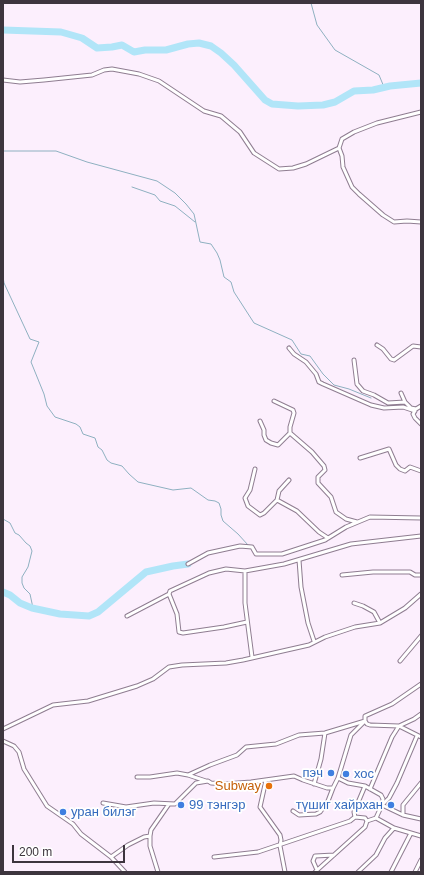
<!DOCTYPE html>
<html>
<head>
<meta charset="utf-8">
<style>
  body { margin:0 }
  #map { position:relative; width:424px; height:875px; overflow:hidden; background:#fceffd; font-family:Arial,sans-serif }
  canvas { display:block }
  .frame { position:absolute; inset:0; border:4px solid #3d353e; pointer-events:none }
  .scale { position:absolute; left:12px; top:845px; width:113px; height:18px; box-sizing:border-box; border:2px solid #3d353e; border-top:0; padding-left:5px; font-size:12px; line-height:14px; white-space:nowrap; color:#3d353e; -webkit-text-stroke:3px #fff; paint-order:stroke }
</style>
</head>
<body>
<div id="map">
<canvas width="424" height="875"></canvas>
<div class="frame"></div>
<div class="scale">200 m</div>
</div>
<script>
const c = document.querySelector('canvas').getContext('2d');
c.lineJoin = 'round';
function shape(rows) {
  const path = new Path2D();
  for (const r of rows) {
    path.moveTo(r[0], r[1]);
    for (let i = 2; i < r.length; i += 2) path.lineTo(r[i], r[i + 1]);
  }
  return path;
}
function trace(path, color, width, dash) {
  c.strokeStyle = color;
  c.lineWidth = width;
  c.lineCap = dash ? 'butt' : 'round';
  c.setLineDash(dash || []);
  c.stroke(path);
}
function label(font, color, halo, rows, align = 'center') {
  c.font = font + ' Arial,sans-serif';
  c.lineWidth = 3.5;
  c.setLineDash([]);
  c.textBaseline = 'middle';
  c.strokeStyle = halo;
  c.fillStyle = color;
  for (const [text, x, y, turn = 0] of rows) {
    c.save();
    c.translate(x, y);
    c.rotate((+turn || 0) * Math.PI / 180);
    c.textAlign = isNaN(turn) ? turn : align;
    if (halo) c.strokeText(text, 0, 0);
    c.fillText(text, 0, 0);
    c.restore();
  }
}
trace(shape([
  [311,3,317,25,335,50,379,75,384,87],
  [3,151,56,151,87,162,157,181,175,193,186,204,194,214,200,242,211,244,217,253,220,260,224,277,231,282,234,292,254,323,292,340,301,354,310,356,323,374,334,385,349,389,371,398],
  [132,187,155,195,160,201,175,206,195,222],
  [3,276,4,283],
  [3,283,4,283,30,339,39,342,31,362,44,394,47,406,55,417,76,424,80,427,83,434,95,438,98,447,102,450,107,460,111,463,122,466,129,474,138,482,173,490,191,488,208,500,215,501,219,503,221,509,221,515,223,521,238,534,248,545],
  [3,519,10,523,15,533,19,535,26,543,30,546,32,551,28,567,22,577,22,583,24,588,30,594,33,608]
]), '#8eb0c0', 1);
trace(shape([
  [3,30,61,32,82,38,97,48,112,47,122,45,134,52,145,50,166,50,188,44,199,43,211,46,221,53,234,65,265,100,272,104,298,106,323,105,335,102,354,91,373,90,390,86,421,83],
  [3,592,10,595,20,603,32,608,60,614,89,616,98,612,146,572,173,566,188,564]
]), '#b1e5f8', 7);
const minor = shape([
  [3,80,20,82,44,80,92,75,104,70,112,69,139,74,159,81,204,111,221,116,240,132,254,153,279,169,293,168,306,164,339,148],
  [421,112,377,123,354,132,342,139,339,148,342,156,343,167,352,187,359,194,383,215,394,222,407,221,421,222],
  [377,345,383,349,391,359,394,360,413,346,421,347],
  [289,348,294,354,306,362,316,374,319,382,323,384,371,405,384,408,403,407,415,411],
  [354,360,357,384,363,391,374,395,388,403,405,402],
  [401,393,405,402,411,408,416,409,421,406],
  [274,401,293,410,294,413,290,427,290,433,312,452,324,466,325,470,318,477,318,483,331,497,336,512,346,519,357,522],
  [415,411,413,414,415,418,421,424],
  [260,421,264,430,264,435,266,440,271,443,278,445,290,433],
  [360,458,389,449,396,465,400,469,405,471,410,467,421,471],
  [255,469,250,490,245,498,248,506,260,515,264,513,277,500,297,511,319,532,328,538],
  [277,500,279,491,289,480],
  [299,560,301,587,308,623,314,641],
  [188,564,208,553,240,546,252,547,256,554,282,554,325,540,346,527,370,517,421,518],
  [245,571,245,603,252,657],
  [342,575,373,572,410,572,415,575,421,575],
  [169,594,177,614,179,632,183,633,224,627,247,622],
  [354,603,363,606,374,612,380,623],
  [127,616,169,594,170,591,209,573,226,569,245,571,284,564,351,544,421,536],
  [400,661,421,636],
  [365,721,367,724,370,725,399,726,421,737],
  [3,729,53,705,88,701,137,686,153,679,169,667,182,665,226,663,243,660,309,645,325,637,355,627,380,623,405,608,421,594],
  [3,741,14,746,19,752,24,769,47,806,73,824,81,834,111,857,125,872],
  [188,775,210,765,237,755,246,747,276,744,299,735,325,733,365,721],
  [137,777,150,777,177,773,188,775,206,781],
  [338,778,351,735,365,721,365,716,392,704,421,684],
  [266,780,260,807,280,835,281,840,280,846,285,872],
  [314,784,321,759,325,733],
  [370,789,392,737,399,726,414,719,421,714],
  [103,803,126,807,154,803,175,804,196,783,208,781,211,783,225,784,251,782,294,776,303,780,327,788,333,788,338,778,348,783,365,786,381,795,383,799,382,805,403,815,421,819],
  [293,811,299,815,316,814,320,812,328,801,333,788],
  [403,815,403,805,421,783],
  [355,817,354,812,365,786],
  [376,818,394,828],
  [150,836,150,846,158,872],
  [111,857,128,845,144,837,150,836,151,830,169,804],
  [214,857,258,852,350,821,355,817,365,818,367,821],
  [317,870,313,861,315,856,334,855],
  [315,872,365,827,367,821,376,818,382,805,389,798,397,783,417,736],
  [358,872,376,855,385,838,394,828,421,836],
  [391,872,411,833],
  [415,872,421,860]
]);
trace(minor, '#8f7d91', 5);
trace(minor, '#fff', 3);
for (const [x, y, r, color] of [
  [331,773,4,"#3f7fe0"],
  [346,774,4,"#3f7fe0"],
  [269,786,4,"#e8710a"],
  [181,805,4,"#3f7fe0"],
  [391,805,4,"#3f7fe0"],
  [63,812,4,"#3f7fe0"]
]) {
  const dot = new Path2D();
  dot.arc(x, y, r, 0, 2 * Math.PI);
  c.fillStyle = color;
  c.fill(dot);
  trace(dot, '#fff', 1.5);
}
label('13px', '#366cbe', '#fff', [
  ["пэч",323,773,"right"],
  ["хос",354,774],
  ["99 тэнгэр",189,805],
  ["түшиг хайрхан",383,805,"right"],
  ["уран билэг",71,812]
], 'left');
label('13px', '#c56008', '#fff', [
  ["Subway",261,786]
], 'right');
</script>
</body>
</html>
